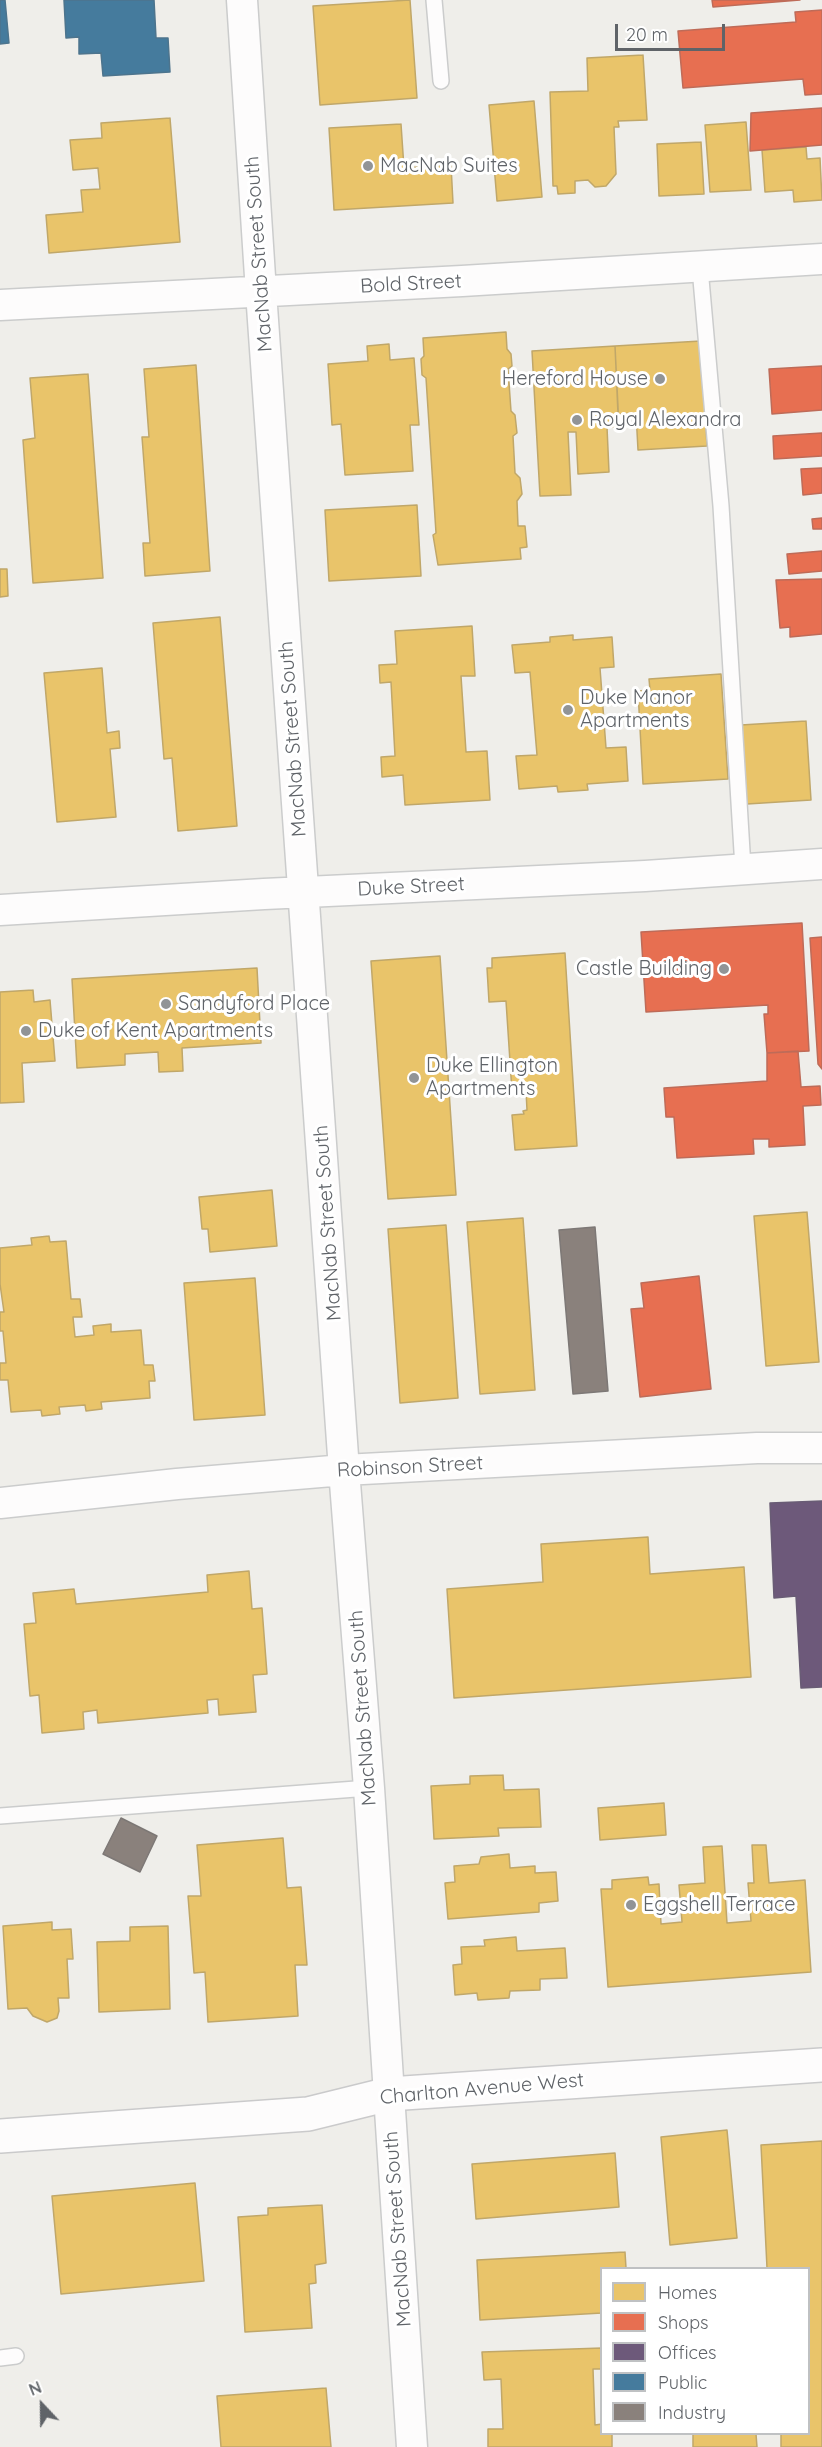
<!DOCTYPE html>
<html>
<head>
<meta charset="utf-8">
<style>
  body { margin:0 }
  #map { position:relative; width:822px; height:2447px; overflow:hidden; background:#efeeea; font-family:Quicksand,sans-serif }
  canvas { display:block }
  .legend { position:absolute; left:600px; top:2267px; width:210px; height:168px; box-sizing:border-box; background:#fff; border:2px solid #bfc1c3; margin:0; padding:8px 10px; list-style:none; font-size:18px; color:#5f6368 }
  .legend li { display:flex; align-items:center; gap:12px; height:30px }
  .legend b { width:30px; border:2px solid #bfc1c3 }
  .north { position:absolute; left:12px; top:2375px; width:60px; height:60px; -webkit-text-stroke:4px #fff; paint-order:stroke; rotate:338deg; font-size:16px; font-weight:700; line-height:24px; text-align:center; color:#5f6368 }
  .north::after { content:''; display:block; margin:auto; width:21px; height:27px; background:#5f6368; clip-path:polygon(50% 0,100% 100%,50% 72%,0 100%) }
  .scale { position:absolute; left:615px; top:24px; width:110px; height:27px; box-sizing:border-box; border:3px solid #5f6368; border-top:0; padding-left:8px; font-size:18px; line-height:21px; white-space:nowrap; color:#5f6368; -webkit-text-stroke:4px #fff; paint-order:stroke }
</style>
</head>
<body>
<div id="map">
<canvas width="822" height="2447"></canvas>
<ul class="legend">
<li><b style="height:16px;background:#e9c46a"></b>Homes</li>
<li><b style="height:16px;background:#e76f51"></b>Shops</li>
<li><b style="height:16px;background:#6d597a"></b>Offices</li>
<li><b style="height:16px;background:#457b9d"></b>Public</li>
<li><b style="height:16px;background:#8a817c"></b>Industry</li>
</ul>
<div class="north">N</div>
<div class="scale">20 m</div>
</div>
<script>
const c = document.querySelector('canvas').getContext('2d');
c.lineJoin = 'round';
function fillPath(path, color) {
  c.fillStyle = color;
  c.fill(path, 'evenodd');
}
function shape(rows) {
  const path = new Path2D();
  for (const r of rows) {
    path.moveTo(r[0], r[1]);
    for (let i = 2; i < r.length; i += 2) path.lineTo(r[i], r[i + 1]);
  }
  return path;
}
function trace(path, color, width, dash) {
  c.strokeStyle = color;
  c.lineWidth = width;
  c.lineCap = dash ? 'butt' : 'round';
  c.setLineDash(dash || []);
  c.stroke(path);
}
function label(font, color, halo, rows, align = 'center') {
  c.font = font + ' Quicksand,sans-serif';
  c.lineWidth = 6;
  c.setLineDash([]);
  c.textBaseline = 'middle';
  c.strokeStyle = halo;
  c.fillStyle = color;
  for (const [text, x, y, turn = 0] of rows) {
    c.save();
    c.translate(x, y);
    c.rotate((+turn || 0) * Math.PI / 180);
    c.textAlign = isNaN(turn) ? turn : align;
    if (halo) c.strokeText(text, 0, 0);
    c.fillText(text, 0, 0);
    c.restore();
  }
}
const homes = shape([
  [410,0,417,98,320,105,313,6,410,0],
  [643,55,647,120,618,121,619,127,614,127,616,174,606,186,595,187,588,180,575,181,575,193,558,194,557,186,553,186,550,92,588,91,587,58,643,55],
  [534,101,542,197,497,201,489,105,534,101],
  [170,118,180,242,49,253,46,215,83,212,81,190,100,189,98,168,73,170,70,140,102,138,101,123,170,118],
  [746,122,751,190,710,192,705,125,746,122],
  [401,124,404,168,451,165,453,203,334,210,329,128,401,124],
  [701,142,704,194,659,196,657,144,701,142],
  [806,147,807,159,820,158,822,200,794,202,793,190,765,192,762,150,806,147],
  [506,332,507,349,511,354,512,366,508,369,511,411,515,415,517,433,513,436,515,473,520,478,522,494,517,501,518,526,525,526,527,547,520,548,521,559,438,565,433,535,436,533,426,378,422,375,421,359,424,356,423,338,506,332],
  [701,341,707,446,638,450,636,413,618,414,615,346,701,341],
  [389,344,390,360,414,358,419,425,410,425,413,471,345,475,341,424,332,425,328,364,368,361,367,346,389,344],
  [615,346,619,427,607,427,609,472,578,474,576,432,568,432,571,495,540,496,532,351,615,346],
  [196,365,210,571,145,576,143,543,150,543,142,437,149,437,144,369,196,365],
  [88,374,103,578,33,583,23,440,35,438,30,378,88,374],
  [417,505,421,576,329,581,325,510,417,505],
  [0,569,7,569,8,596,0,597,0,569],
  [220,617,237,826,178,831,172,758,164,759,153,623,220,617],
  [472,626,475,676,461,676,466,752,487,751,490,800,405,805,403,775,382,777,381,757,395,756,391,682,380,683,379,665,397,664,395,631,472,626],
  [573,635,573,640,612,637,614,667,600,668,606,748,626,747,628,781,587,784,588,790,558,792,557,786,519,789,516,756,537,755,530,672,515,673,512,645,550,642,550,637,573,635],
  [102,668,107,733,119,731,120,748,110,749,116,817,57,822,44,673,102,668],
  [721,674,728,779,643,784,638,691,650,690,649,679,721,674],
  [806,721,811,800,747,804,741,725,806,721],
  [565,953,577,1146,515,1150,512,1115,524,1114,523,1111,527,1110,526,1091,512,1092,506,1001,489,1002,487,968,492,968,492,958,565,953],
  [440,956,456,1195,388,1199,371,961,440,956],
  [257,968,261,1043,182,1048,183,1071,159,1072,158,1052,125,1054,125,1065,77,1068,72,979,257,968],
  [33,990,34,1002,50,1000,55,1061,22,1063,24,1102,0,1103,0,992,33,990],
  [272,1190,277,1246,210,1252,208,1229,202,1229,199,1197,272,1190],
  [807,1212,819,1362,766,1366,754,1216,807,1212],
  [523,1218,535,1390,480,1394,467,1222,523,1218],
  [446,1225,458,1398,400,1403,388,1229,446,1225],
  [49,1236,50,1242,66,1241,71,1299,80,1299,82,1317,73,1317,75,1337,94,1335,93,1326,111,1324,111,1332,141,1330,144,1365,153,1365,155,1381,149,1381,150,1398,101,1402,102,1409,86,1411,85,1405,59,1407,60,1414,42,1416,41,1410,11,1412,8,1380,0,1380,0,1363,6,1363,3,1331,0,1331,0,1312,4,1312,0,1284,0,1248,32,1245,31,1238,49,1236],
  [255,1278,265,1415,194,1420,184,1283,255,1278],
  [648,1537,650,1574,744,1567,751,1677,454,1698,447,1589,543,1582,541,1544,648,1537],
  [249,1571,252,1609,262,1608,267,1674,253,1675,256,1712,219,1715,218,1699,207,1700,208,1713,98,1723,97,1710,83,1712,84,1729,42,1733,39,1695,30,1696,24,1624,36,1623,33,1593,74,1589,76,1604,208,1592,207,1575,249,1571],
  [503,1775,504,1790,539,1789,541,1827,498,1828,499,1836,434,1839,431,1786,470,1784,470,1776,503,1775],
  [664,1803,666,1835,600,1840,598,1808,664,1803],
  [283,1838,287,1888,301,1887,307,1965,295,1965,298,2016,208,2022,205,1972,194,1973,188,1896,201,1896,197,1845,283,1838],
  [752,1845,766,1845,769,1883,805,1880,811,1972,608,1987,601,1889,612,1889,612,1880,648,1877,649,1885,659,1884,661,1924,682,1922,679,1885,705,1883,703,1847,722,1846,727,1923,751,1921,748,1883,754,1883,752,1845],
  [509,1854,510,1868,535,1866,535,1873,556,1872,558,1901,539,1903,539,1912,448,1919,445,1883,455,1882,454,1866,479,1864,481,1857,509,1854],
  [52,1922,52,1930,71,1929,73,1959,67,1959,69,1998,58,1998,59,2011,57,2018,47,2022,33,2016,27,2008,8,2009,3,1926,52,1922],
  [168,1926,170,2009,99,2012,97,1942,130,1941,130,1927,168,1926],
  [516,1937,517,1951,565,1948,567,1978,540,1979,540,1990,510,1991,509,1998,478,2000,477,1993,455,1995,453,1965,462,1964,461,1947,485,1946,484,1940,516,1937],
  [727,2130,737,2238,670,2245,661,2137,727,2130],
  [822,2141,822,2447,781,2447,781,2434,808,2434,808,2268,767,2268,761,2145,822,2141],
  [615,2153,619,2207,476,2219,472,2164,615,2153],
  [195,2183,204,2281,61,2294,52,2196,195,2183],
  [322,2205,326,2263,315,2265,316,2283,309,2284,312,2328,245,2332,238,2217,268,2215,268,2208,322,2205],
  [625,2252,626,2268,602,2268,602,2313,480,2320,477,2260,625,2252],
  [602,2348,602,2369,593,2369,595,2425,602,2424,602,2434,612,2434,612,2447,488,2447,488,2429,503,2429,501,2379,484,2380,482,2352,602,2348],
  [326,2388,331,2447,221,2447,217,2396,326,2388],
  [693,2434,756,2434,757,2447,693,2447,693,2434]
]);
fillPath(homes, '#e9c46a');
trace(homes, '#c0a769', 1.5);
const shops = shape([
  [712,0,800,0,713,7,712,0],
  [822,10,822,94,805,95,803,79,683,88,678,31,796,22,795,12,822,10],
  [822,108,822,145,750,151,751,113,822,108],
  [822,366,822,410,772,414,769,369,822,366],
  [822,433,822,456,774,459,773,436,822,433],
  [822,468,822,493,803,495,801,469,822,468],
  [822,518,822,529,813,529,812,519,822,518],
  [822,551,822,571,789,574,787,554,822,551],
  [822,579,822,634,790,637,790,627,780,628,776,580,822,579],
  [802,923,809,1051,767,1053,764,1014,768,1014,768,1005,646,1012,641,932,802,923],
  [822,937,822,1069,818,1064,810,938,822,937],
  [798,1051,801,1087,820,1086,821,1105,803,1106,805,1145,769,1147,769,1139,753,1139,754,1154,677,1158,674,1117,666,1117,664,1088,767,1081,767,1053,798,1051],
  [699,1276,711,1389,640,1397,631,1309,644,1308,641,1283,699,1276]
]);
fillPath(shops, '#e76f51');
trace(shops, '#be6b58', 1.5);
const offices = shape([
  [822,1501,822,1687,801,1688,796,1596,774,1598,770,1503,822,1501]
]);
fillPath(offices, '#6d597a');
trace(offices, '#695c75', 1.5);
const public = shape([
  [0,0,5,0,9,43,0,44,0,0],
  [64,0,154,0,156,38,168,38,170,72,103,76,101,53,79,54,79,37,66,38,64,0]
]);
fillPath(public, '#457b9d');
trace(public, '#4d748d', 1.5);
const industry = shape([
  [595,1227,608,1391,573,1394,559,1230,595,1227],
  [121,1818,157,1836,140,1872,103,1854,121,1818]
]);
fillPath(industry, '#8a817c');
trace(industry, '#7d7876', 1.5);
const lane = shape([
  [434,0,441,81],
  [700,268,721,506,743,868],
  [0,1816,369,1788],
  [0,2358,16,2356]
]);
const street = shape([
  [242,0,261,292,344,1470,369,1788,412,2447],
  [0,305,462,281,822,259],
  [0,910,264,894,645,876,822,864],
  [0,1503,177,1484,344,1470,757,1448,822,1448]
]);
const secondary = shape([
  [0,2136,308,2114,389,2094,822,2065]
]);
trace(lane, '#cbcccc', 18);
trace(street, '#cbcccc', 33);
trace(secondary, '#cacacb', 36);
trace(lane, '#fdfcfc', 15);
trace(street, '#fdfcfc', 30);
trace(secondary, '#fdfcfc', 33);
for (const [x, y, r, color] of [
  [368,166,6,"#919496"],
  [660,379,6,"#919496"],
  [577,420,6,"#919496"],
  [568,710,6,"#919496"],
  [724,969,6,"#919496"],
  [166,1004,6,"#919496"],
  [26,1031,6,"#919496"],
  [414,1078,6,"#919496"],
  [631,1905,6,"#919496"]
]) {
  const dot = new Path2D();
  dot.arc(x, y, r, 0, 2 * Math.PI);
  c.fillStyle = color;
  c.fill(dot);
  trace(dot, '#fff', 2);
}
label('20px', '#5f6368', '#fff', [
  ["MacNab Suites",380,166],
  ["Hereford House",648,379,"right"],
  ["Royal Alexandra",589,420],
  ["Duke Manor",580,698],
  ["Apartments",580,721],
  ["Castle Building",712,969,"right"],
  ["Sandyford Place",178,1004],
  ["Duke of Kent Apartments",38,1031],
  ["Duke Ellington",426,1066],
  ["Apartments",426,1089],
  ["Eggshell Terrace",643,1905]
], 'left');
label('20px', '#5f6368', '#fff', [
  ["MacNab Street South",259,254,-94],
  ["Bold Street",411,284,-3],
  ["MacNab Street South",293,739,-94],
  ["Duke Street",411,887,-3],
  ["MacNab Street South",328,1223,-94],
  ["Robinson Street",410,1467,-3],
  ["MacNab Street South",363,1708,-94],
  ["Charlton Avenue West",482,2089,-5],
  ["MacNab Street South",398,2229,-94]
]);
</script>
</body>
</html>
